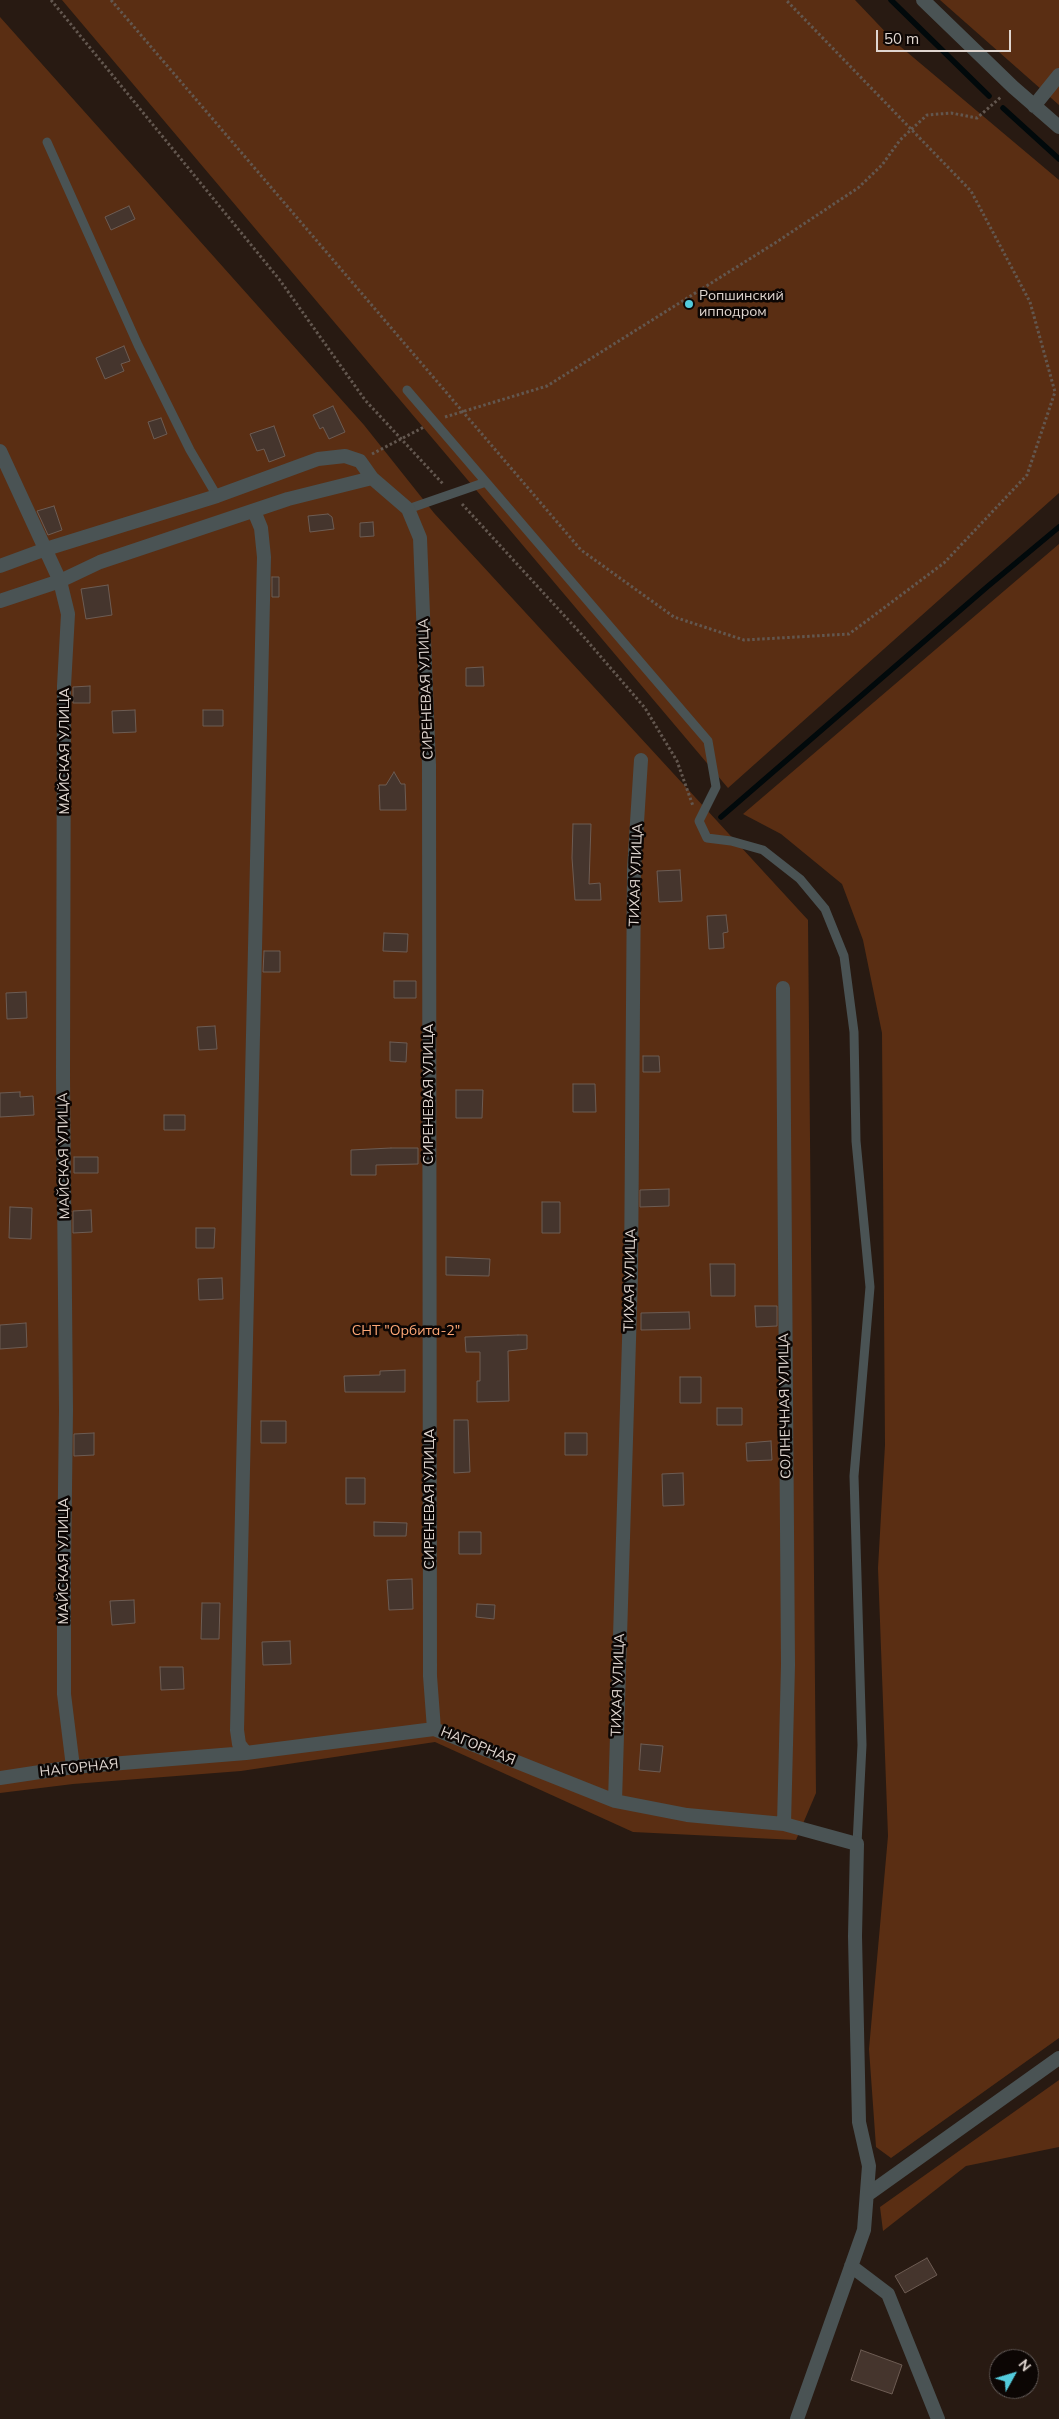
<!DOCTYPE html>
<html>
<head>
<meta charset="utf-8">
<style>
  body { margin:0 }
  #map { position:relative; width:1059px; height:2419px; overflow:hidden; background:#281a12; font-family:Mulish,sans-serif }
  canvas { display:block }
  .north { position:absolute; left:989px; top:2349px; width:50px; height:50px; box-sizing:border-box; background:#0c0604; border:1px solid #615956; border-radius:50%; rotate:51deg; font-size:14px; font-weight:700; line-height:20px; text-align:center; color:#e0d6d0 }
  .north::after { content:''; display:block; margin:auto; width:18px; height:22px; background:#53cbdc; clip-path:polygon(50% 0,100% 100%,50% 72%,0 100%) }
  .scale { position:absolute; left:876px; top:30px; width:135px; height:22px; box-sizing:border-box; border:2px solid #e0d6d0; border-top:0; padding-left:6px; font-size:15px; line-height:18px; white-space:nowrap; color:#e0d6d0; -webkit-text-stroke:4px #0c0604; paint-order:stroke }
</style>
</head>
<body>
<div id="map">
<canvas width="1059" height="2419"></canvas>
<div class="north">N</div>
<div class="scale">50 m</div>
</div>
<script>
const c = document.querySelector('canvas').getContext('2d');
c.lineJoin = 'round';
function fillPath(path, color) {
  c.fillStyle = color;
  c.fill(path, 'evenodd');
}
function shape(rows) {
  const path = new Path2D();
  for (const r of rows) {
    path.moveTo(r[0], r[1]);
    for (let i = 2; i < r.length; i += 2) path.lineTo(r[i], r[i + 1]);
  }
  return path;
}
function trace(path, color, width, dash) {
  c.strokeStyle = color;
  c.lineWidth = width;
  c.lineCap = dash ? 'butt' : 'round';
  c.setLineDash(dash || []);
  c.stroke(path);
}
function label(font, color, halo, rows, align = 'center') {
  c.font = font + ' Mulish,sans-serif';
  c.lineWidth = 5;
  c.setLineDash([]);
  c.textBaseline = 'middle';
  c.strokeStyle = halo;
  c.fillStyle = color;
  for (const [text, x, y, turn = 0] of rows) {
    c.save();
    c.translate(x, y);
    c.rotate((+turn || 0) * Math.PI / 180);
    c.textAlign = isNaN(turn) ? turn : align;
    if (halo) c.strokeText(text, 0, 0);
    c.fillText(text, 0, 0);
    c.restore();
  }
}
fillPath(shape([
  [62,0,855,0,895,42,1059,180,1059,493,728,788],
  [940,0,1059,0,1059,105],
  [0,17,364,425,434,513,808,920,816,1793,796,1840,633,1832,435,1742,241,1771,73,1784,0,1793],
  [1059,544,1059,2038,891,2158,876,2147,869,2049,888,1836,878,1568,885,1445,882,1033,863,940,842,884,781,834,743,814],
  [1059,2080,1059,2147,966,2166,883,2231,880,2207]
]), '#5a2e13');
trace(shape([
  [891,0,989,96],
  [1003,108,1059,159],
  [721,817,987,587,1059,527]
]), '#01090b', 5.5);
const building = shape([
  [129,206,135,219,111,230,105,217,129,206],
  [124,346,130,361,121,364,124,371,105,379,96,358,124,346],
  [333,406,345,432,329,439,323,427,320,429,313,415,333,406],
  [161,418,167,434,154,439,148,422,161,418],
  [274,426,285,456,269,462,264,449,257,451,250,434,274,426],
  [54,506,62,530,48,535,37,511,54,506],
  [328,514,332,517,334,529,310,532,308,516,328,514],
  [373,522,374,536,360,537,360,523,373,522],
  [272,577,279,577,279,597,272,597,272,577],
  [108,585,112,615,86,619,81,589,108,585],
  [483,667,484,686,466,686,466,668,483,667],
  [90,686,90,703,73,703,73,687,90,686],
  [135,710,136,732,113,733,112,711,135,710],
  [203,710,223,710,223,726,203,726,203,710],
  [394,772,401,784,405,784,406,810,380,810,379,785,386,785,394,772],
  [573,824,591,824,589,884,600,883,601,900,575,900,572,858,573,824],
  [680,870,682,901,659,902,657,871,680,870],
  [726,915,728,932,723,933,724,948,709,949,707,916,726,915],
  [384,933,408,934,407,952,383,951,384,933],
  [264,951,280,951,280,972,263,972,264,951],
  [394,981,416,981,416,998,394,998,394,981],
  [26,992,27,1018,7,1019,6,993,26,992],
  [215,1026,217,1049,199,1050,197,1027,215,1026],
  [390,1042,407,1043,406,1062,390,1061,390,1042],
  [643,1056,659,1056,660,1072,643,1072,643,1056],
  [573,1084,595,1084,596,1112,573,1112,573,1084],
  [456,1090,483,1090,482,1118,456,1118,456,1090],
  [20,1092,20,1097,33,1096,34,1115,0,1117,0,1093,20,1092],
  [164,1115,185,1115,185,1130,164,1130,164,1115],
  [391,1148,418,1148,418,1164,376,1165,376,1175,351,1175,351,1150,391,1148],
  [74,1157,98,1157,98,1173,74,1173,74,1157],
  [669,1189,669,1206,640,1207,640,1190,669,1189],
  [542,1202,560,1202,560,1233,542,1233,542,1202],
  [10,1207,32,1208,31,1239,9,1238,10,1207],
  [91,1210,92,1232,73,1233,73,1211,91,1210],
  [196,1228,215,1228,214,1248,196,1248,196,1228],
  [446,1257,490,1259,489,1276,446,1275,446,1257],
  [710,1264,735,1264,735,1296,711,1296,710,1264],
  [222,1278,223,1299,199,1300,198,1279,222,1278],
  [755,1306,777,1306,777,1326,756,1327,755,1306],
  [689,1312,690,1329,641,1330,641,1313,689,1312],
  [26,1323,27,1347,0,1349,0,1325,26,1323],
  [518,1335,527,1335,527,1349,508,1351,509,1401,477,1402,477,1381,480,1381,480,1352,466,1352,465,1337,518,1335],
  [405,1370,405,1392,345,1392,344,1376,380,1375,380,1371,405,1370],
  [680,1377,701,1377,701,1403,680,1403,680,1377],
  [717,1408,742,1408,742,1425,717,1425,717,1408],
  [454,1420,468,1420,470,1472,454,1473,454,1420],
  [261,1421,286,1421,286,1443,261,1443,261,1421],
  [94,1433,94,1455,74,1456,74,1434,94,1433],
  [565,1433,587,1433,587,1455,565,1455,565,1433],
  [771,1441,772,1460,747,1461,746,1443,771,1441],
  [683,1473,684,1505,663,1506,662,1474,683,1473],
  [346,1478,365,1478,365,1504,346,1504,346,1478],
  [374,1522,407,1523,406,1536,374,1536,374,1522],
  [459,1532,481,1532,481,1554,459,1554,459,1532],
  [412,1579,413,1609,389,1610,387,1580,412,1579],
  [134,1600,135,1623,112,1625,110,1601,134,1600],
  [202,1603,220,1603,219,1639,201,1639,202,1603],
  [477,1604,495,1605,494,1619,476,1617,477,1604],
  [290,1641,291,1664,263,1665,262,1642,290,1641],
  [160,1667,183,1667,184,1689,161,1690,160,1667],
  [641,1744,663,1746,660,1772,639,1770,641,1744],
  [927,2258,937,2275,905,2293,895,2276,927,2258],
  [861,2350,902,2365,892,2394,851,2380,861,2350]
]);
fillPath(building, '#45352d');
trace(building, '#6d5c53', 1);
trace(shape([
  [51,0,279,279,365,400,444,485],
  [111,0,581,550,674,617,744,640,849,634,944,563,1027,475,1055,392,1030,302,971,191,786,0],
  [445,417,547,386,775,243,858,188,882,165,900,140,927,115,951,113,977,118,1001,97],
  [372,454,424,427],
  [462,504,583,636,645,708,677,761,693,806]
]), '#63574f', 3, [2.5, 2.5]);
trace(shape([
  [47,142,138,345,190,450,217,496],
  [407,390,708,741,716,787,699,821,707,838,731,841,763,850,800,879,825,909,844,956,854,1032,856,1141,870,1287,854,1476,862,1745,857,1844],
  [408,509,486,482]
]), '#4a5354', 9);
trace(shape([
  [923,0,1013,87,1059,127],
  [1034,106,1059,75],
  [0,451,60,581,68,614,64,686,63,1076,66,1410,64,1568,64,1694,73,1767],
  [0,566,46,549,217,496,318,459,345,456,360,461,372,478,408,509,420,538,429,765,430,1676,434,1729],
  [0,601,60,581,100,562,288,499,372,478],
  [783,988,788,1665,784,1824],
  [246,1753,239,1744,237,1730,264,557,261,528,254,511],
  [0,1778,73,1767,246,1753,434,1729,615,1801,687,1815,784,1824,857,1844,855,1936,859,2122,869,2166,864,2230,797,2419],
  [615,1801,631,1275,634,869,641,760],
  [867,2195,1059,2058],
  [851,2266,888,2294,938,2419]
]), '#4a5354', 14);
for (const [x, y, r, color] of [
  [689,304,5,"#53cbdc"]
]) {
  const dot = new Path2D();
  dot.arc(x, y, r, 0, 2 * Math.PI);
  c.fillStyle = color;
  c.fill(dot);
  trace(dot, '#0c0604', 2);
}
label('14px', '#e0d6d0', '#0c0604', [
  ["Ропшинский",699,296],
  ["ипподром",699,312]
], 'left');
label('14px', '#e0d6d0', '#0c0604', [
  ["СИРЕНЕВАЯ УЛИЦА",426,689,-92],
  ["МАЙСКАЯ УЛИЦА",65,751,-90],
  ["ТИХАЯ УЛИЦА",636,875,-88],
  ["СИРЕНЕВАЯ УЛИЦА",429,1094,-90],
  ["МАЙСКАЯ УЛИЦА",64,1156,-91],
  ["ТИХАЯ УЛИЦА",630,1280,-89],
  ["СОЛНЕЧНАЯ УЛИЦА",785,1406,-91],
  ["СИРЕНЕВАЯ УЛИЦА",430,1499,-90],
  ["МАЙСКАЯ УЛИЦА",64,1561,-90],
  ["ТИХАЯ УЛИЦА",618,1685,-88],
  ["НАГОРНАЯ",478,1746,22],
  ["НАГОРНАЯ",79,1768,-6]
]);
label('14px', '#fea877', '#0c0604', [
  ["СНТ \"Орбита-2\"",406,1331]
]);
</script>
</body>
</html>
